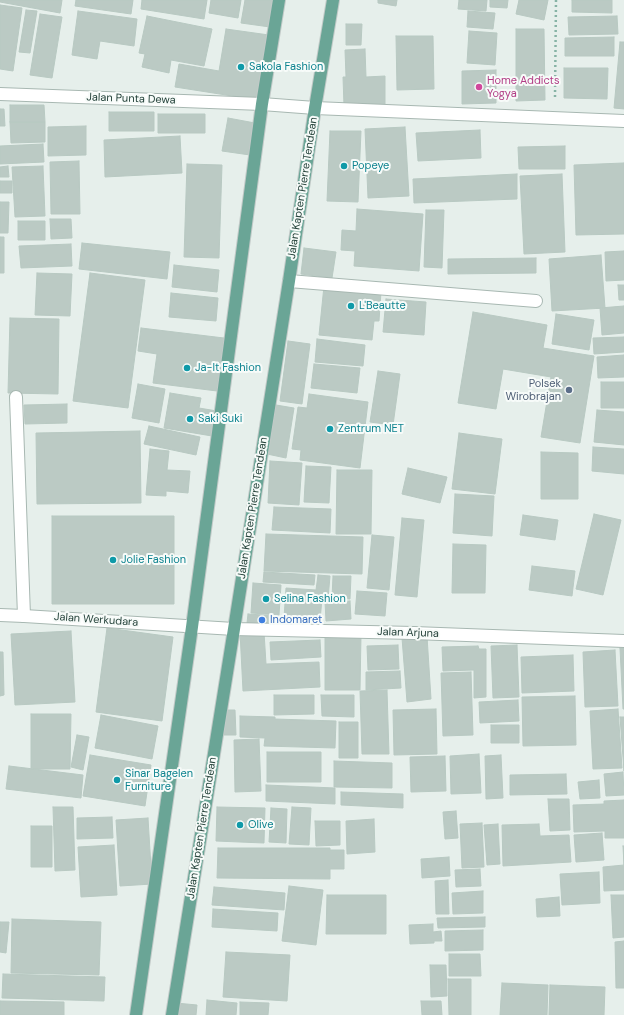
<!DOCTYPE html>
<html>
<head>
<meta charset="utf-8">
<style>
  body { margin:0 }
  canvas { display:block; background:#e6efeb }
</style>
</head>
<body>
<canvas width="624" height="1015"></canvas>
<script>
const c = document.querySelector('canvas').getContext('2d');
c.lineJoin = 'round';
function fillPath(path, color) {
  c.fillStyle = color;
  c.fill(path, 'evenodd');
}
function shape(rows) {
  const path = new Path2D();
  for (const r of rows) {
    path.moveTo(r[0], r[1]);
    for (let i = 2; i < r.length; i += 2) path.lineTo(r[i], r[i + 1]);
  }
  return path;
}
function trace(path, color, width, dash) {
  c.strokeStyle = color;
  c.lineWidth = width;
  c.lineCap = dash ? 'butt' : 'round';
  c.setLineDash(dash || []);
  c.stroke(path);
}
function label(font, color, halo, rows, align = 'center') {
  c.font = font + ' "DM Sans",sans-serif';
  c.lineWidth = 4;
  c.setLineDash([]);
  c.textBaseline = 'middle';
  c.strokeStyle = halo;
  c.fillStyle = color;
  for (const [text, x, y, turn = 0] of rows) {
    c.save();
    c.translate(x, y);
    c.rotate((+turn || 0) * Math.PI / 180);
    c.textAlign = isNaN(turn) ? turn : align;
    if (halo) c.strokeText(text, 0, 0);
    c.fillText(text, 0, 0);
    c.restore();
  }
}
const building = shape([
  [0,0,62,0,60,13,0,2,0,0],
  [76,0,133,0,131,14,75,6,76,0],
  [142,0,207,0,204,19,141,9,142,0],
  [211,0,241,0,238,18,209,13,211,0],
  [245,0,274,0,270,27,241,23,245,0],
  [378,0,397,0,396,6,378,3,378,0],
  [459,0,487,0,486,11,458,9,459,0],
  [490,0,508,0,507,8,490,7,490,0],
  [519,0,548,0,544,20,516,14,519,0],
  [572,0,612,0,612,13,572,12,572,0],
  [0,5,22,8,13,71,0,69,0,5],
  [26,10,37,11,30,53,19,52,26,10],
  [78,11,137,19,134,46,100,41,97,59,72,55,78,11],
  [468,11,495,13,493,29,467,27,468,11],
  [40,14,62,17,52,78,30,75,40,14],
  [147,16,212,29,204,66,171,60,169,73,142,67,145,54,139,53,147,16],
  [617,16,618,34,569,35,568,17,617,16],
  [346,24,362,24,361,45,346,45,346,24],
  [226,29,269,35,258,100,175,87,179,64,219,71,226,29],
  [516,29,544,29,545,100,516,101,516,29],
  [469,31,497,33,495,65,467,63,469,31],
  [396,36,433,36,434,89,397,90,396,36],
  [614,37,614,56,565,56,565,38,614,37],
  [620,42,624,42,624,109,614,108,620,42],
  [365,49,366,77,385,76,385,105,344,106,343,77,346,77,345,50,365,49],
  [564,68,608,68,607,99,564,98,564,68],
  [496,70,496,103,462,104,462,71,496,70],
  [10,105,44,105,45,122,10,122,10,105],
  [0,109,4,109,5,126,0,126,0,109],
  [109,112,154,112,154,131,109,131,109,112],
  [158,114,205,114,205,133,158,133,158,114],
  [228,118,255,123,250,155,222,151,228,118],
  [10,122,45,122,45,142,11,143,10,122],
  [86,126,86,155,48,156,48,127,86,126],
  [405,127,409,196,368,198,365,129,405,127],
  [480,130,481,158,418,161,416,133,480,130],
  [330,131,361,131,358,202,327,201,330,131],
  [180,136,182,173,105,177,104,140,180,136],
  [43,144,44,162,0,164,0,146,43,144],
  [565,146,565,169,519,169,518,147,565,146],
  [79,161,80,214,51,214,50,162,79,161],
  [624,163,624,234,576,235,574,165,624,163],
  [187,164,222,165,219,258,184,257,187,164],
  [8,166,9,177,0,177,0,167,8,166],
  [43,166,45,216,15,217,12,167,43,166],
  [517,174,517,199,414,203,413,179,517,174],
  [562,174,565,252,524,254,520,176,562,174],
  [0,181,12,181,12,193,0,193,0,181],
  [0,202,9,202,8,233,0,233,0,202],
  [357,209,423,214,419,271,354,266,355,251,341,250,342,230,356,231,357,209],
  [426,210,444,210,442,268,424,267,426,210],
  [50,219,71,219,72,238,51,239,50,219],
  [18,221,45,221,45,240,18,240,18,221],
  [0,237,4,237,4,273,0,273,0,237],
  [82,243,170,252,167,279,79,269,82,243],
  [71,244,72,266,21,268,19,246,71,244],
  [304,248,336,252,332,278,301,274,304,248],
  [624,251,624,280,606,281,605,252,624,251],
  [601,255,605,308,552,311,549,259,601,255],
  [536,258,536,273,448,274,448,259,536,258],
  [174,265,219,270,217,292,172,287,174,265],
  [37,273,72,274,70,316,35,315,37,273],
  [90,273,145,280,128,408,73,401,90,273],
  [618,285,624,285,624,300,619,300,618,285],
  [324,286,381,292,379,321,374,321,372,340,319,335,324,286],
  [171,293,218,298,216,321,169,317,171,293],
  [386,299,426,302,424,335,383,332,386,299],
  [624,306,624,333,602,335,600,308,624,306],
  [473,312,547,325,543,348,594,356,580,443,541,437,551,377,503,369,496,409,458,403,473,312],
  [556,314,594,320,589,350,552,344,556,314],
  [10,318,59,319,58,394,8,393,10,318],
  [141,328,224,338,217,391,153,383,157,354,138,351,141,328],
  [624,337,624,352,594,354,593,338,624,337],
  [317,339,365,345,363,366,315,362,317,339],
  [288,341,310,344,302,404,280,401,288,341],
  [624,355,624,377,598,378,597,357,624,355],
  [314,364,360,368,357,393,311,388,314,364],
  [378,371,400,374,393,425,370,422,378,371],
  [601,382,624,382,624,408,601,408,601,382],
  [138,384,165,389,159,423,132,418,138,384],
  [170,393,201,398,199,408,217,411,212,436,164,428,170,393],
  [309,394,368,402,360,468,300,460,301,450,292,449,298,407,307,408,309,394],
  [67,404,67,423,25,424,24,405,67,404],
  [276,405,294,408,286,458,267,454,276,405],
  [597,410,624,412,624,445,594,442,597,410],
  [149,426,200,437,196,455,144,444,149,426],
  [140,431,141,503,37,504,36,433,140,431],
  [459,433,502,439,495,494,452,489,459,433],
  [593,447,624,449,624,474,592,471,593,447],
  [150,449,169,451,167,470,190,471,188,493,166,491,166,496,146,495,150,449],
  [541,452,578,453,578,499,541,499,541,452],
  [270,461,302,463,299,505,268,503,270,461],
  [306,466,331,467,329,503,304,502,306,466],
  [408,468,447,477,440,503,402,494,408,468],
  [337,470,372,470,371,534,336,534,337,470],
  [455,494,494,496,492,536,453,533,455,494],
  [274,507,331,509,330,533,272,530,274,507],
  [594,514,621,520,603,595,576,589,594,514],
  [523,515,558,520,555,540,520,535,523,515],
  [52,516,174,516,174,604,52,604,52,516],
  [402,518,424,520,417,597,395,595,402,518],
  [266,534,363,537,362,574,264,571,266,534],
  [372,535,394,537,389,590,367,588,372,535],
  [453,544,486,545,485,593,452,593,453,544],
  [532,566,575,571,572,596,529,590,532,566],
  [264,572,315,575,314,585,263,582,264,572],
  [318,575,330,576,328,599,322,599,320,620,284,618,286,588,316,590,318,575],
  [333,576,351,576,350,599,332,598,333,576],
  [253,583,281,585,279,615,251,613,253,583],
  [357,591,387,593,385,616,355,614,357,591],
  [350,601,351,619,326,621,325,602,350,601],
  [248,614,278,616,277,626,247,623,248,614],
  [107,628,173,637,162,721,96,712,107,628],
  [71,631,75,702,15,705,11,634,71,631],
  [240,632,264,632,266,664,319,662,320,687,243,691,240,632],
  [325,635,361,635,360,690,325,690,325,635],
  [427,636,431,699,407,702,402,638,427,636],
  [320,640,321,657,271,660,270,642,320,640],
  [398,645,399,669,368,670,367,646,398,645],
  [517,645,519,697,493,698,491,646,517,645],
  [478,646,479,649,486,649,486,697,474,698,474,670,443,671,442,647,478,646],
  [620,648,624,648,624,709,623,709,620,648],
  [615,650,618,706,585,707,583,652,615,650],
  [0,652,3,652,4,695,0,696,0,652],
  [573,655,574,691,522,693,521,657,573,655],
  [400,671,401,688,366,690,366,672,400,671],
  [471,672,473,735,443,736,441,673,471,672],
  [387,690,389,754,362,754,360,691,387,690],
  [274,695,314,695,314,714,274,715,274,695],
  [321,695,354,695,354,717,322,716,321,695],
  [575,696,576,745,523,746,522,697,575,696],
  [518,700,519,721,480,723,479,702,518,700],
  [436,709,437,754,394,755,393,710,436,709],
  [618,709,622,768,593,769,590,711,618,709],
  [222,710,235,710,236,735,223,735,222,710],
  [31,714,71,714,70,769,31,769,31,714],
  [101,715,158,726,152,759,95,748,101,715],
  [240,716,275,717,275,719,336,721,335,748,264,746,265,738,240,737,240,716],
  [620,717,624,717,624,771,620,717],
  [339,722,358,722,358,758,339,758,339,722],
  [491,725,519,725,519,743,491,743,491,725],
  [77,735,89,737,83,770,71,767,77,735],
  [259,739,261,791,235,792,234,740,259,739],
  [267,752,321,752,321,782,267,782,267,752],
  [479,754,481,793,451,794,450,756,479,754],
  [90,755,151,765,145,806,83,796,90,755],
  [501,755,503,798,486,799,485,756,501,755],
  [445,756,446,791,411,792,410,757,445,756],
  [334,761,392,763,392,788,334,787,334,761],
  [9,766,83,775,81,798,6,789,9,766],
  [623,772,624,795,606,796,604,774,623,772],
  [566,774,567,794,510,795,510,775,566,774],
  [599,780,600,798,580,799,578,782,599,780],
  [266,785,335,788,335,804,266,801,266,785],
  [341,792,403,794,403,808,341,805,341,792],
  [548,799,569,799,570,830,550,831,548,799],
  [624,800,624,838,605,838,605,831,574,832,573,805,604,804,604,801,624,800],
  [53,807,73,807,75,870,55,871,53,807],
  [217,807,265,808,264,843,216,841,217,807],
  [292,807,311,808,309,845,289,844,292,807],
  [271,808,287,809,286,843,269,842,271,808],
  [456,811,458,838,445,839,443,812,456,811],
  [112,817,113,838,77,839,77,818,112,817],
  [148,818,152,884,120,886,116,820,148,818],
  [374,819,375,852,347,854,346,821,374,819],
  [315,821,340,821,340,845,316,846,315,821],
  [482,823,484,867,462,868,460,824,482,823],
  [498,824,500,864,487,865,484,825,498,824],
  [539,824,540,836,569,835,571,862,503,866,502,825,539,824],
  [31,826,52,826,52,867,31,867,31,826],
  [602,833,604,860,576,862,574,835,602,833],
  [114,845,117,895,81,897,78,847,114,845],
  [623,846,624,846,624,890,604,891,603,867,624,865,623,846],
  [218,848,330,848,330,850,344,850,344,869,330,869,330,879,217,878,218,848],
  [449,857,450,876,422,878,421,859,449,857],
  [480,869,481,886,456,887,455,870,480,869],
  [599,872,600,903,562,905,560,874,599,872],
  [448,880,449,914,436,914,435,881,448,880],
  [289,886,323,890,316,945,282,941,289,886],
  [214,887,285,893,284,910,212,905,214,887],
  [483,891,483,913,453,914,452,893,483,891],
  [327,895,386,895,386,934,326,934,327,895],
  [611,895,624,895,624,937,613,938,611,895],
  [559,897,560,916,537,917,536,899,559,897],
  [213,909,278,913,277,931,212,927,213,909],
  [485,917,485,927,438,928,437,918,485,917],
  [12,919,101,922,99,975,11,973,12,919],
  [0,922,9,922,6,953,0,952,0,922],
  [433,924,433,932,441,931,442,941,434,941,434,943,410,944,409,925,433,924],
  [483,930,483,950,445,951,445,931,483,930],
  [624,941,624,988,616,988,615,942,624,941],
  [226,952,290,955,287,1001,223,997,226,952],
  [449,954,480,954,481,976,449,976,449,954],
  [430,965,446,965,447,996,431,997,430,965],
  [3,974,105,977,104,1001,2,998,3,974],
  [448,979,471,979,471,1015,449,1015,448,979],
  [502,983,548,985,547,1015,500,1015,502,983],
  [550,985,605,987,604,1015,549,1015,550,985],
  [207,1000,237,1003,236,1015,206,1015,207,1000],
  [0,1001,64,1002,64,1015,0,1015,0,1001],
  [421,1001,441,1001,442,1015,422,1015,421,1001],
  [240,1002,269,1003,268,1015,240,1015,240,1002],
  [176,1003,197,1005,196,1015,174,1015,176,1003]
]);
fillPath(building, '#bbcac4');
trace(building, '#b8c9c2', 1);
const lane = shape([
  [289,281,536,301],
  [16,397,24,616]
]);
const street = shape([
  [0,94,262,104,315,108,624,121],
  [0,615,24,616,234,629,414,633,624,641]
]);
const primary = shape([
  [136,1015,192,627,262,104,279,0],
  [172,1015,234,629,289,281,315,108,333,0]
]);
trace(lane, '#a8b8b2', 14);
trace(street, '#a8b8b2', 14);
trace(primary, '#c2cac8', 14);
trace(shape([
  [555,97,556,0]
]), '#86b3a5', 2.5, [2, 3]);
trace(lane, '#fff', 12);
trace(street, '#fff', 12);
trace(primary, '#6aa596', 12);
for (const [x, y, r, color] of [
  [241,67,4,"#0f9aa8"],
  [479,87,4,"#d1479c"],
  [344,166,4,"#0f9aa8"],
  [351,306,4,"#0f9aa8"],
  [187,368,4,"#0f9aa8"],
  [569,390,4,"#5c6f8a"],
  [190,419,4,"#0f9aa8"],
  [330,429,4,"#0f9aa8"],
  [113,560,4,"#0f9aa8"],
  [266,599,4,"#0f9aa8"],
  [262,620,4,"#3f7fe0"],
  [117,780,4,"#0f9aa8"],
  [240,825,4,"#0f9aa8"]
]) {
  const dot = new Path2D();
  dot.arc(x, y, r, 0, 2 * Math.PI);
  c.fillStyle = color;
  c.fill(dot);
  trace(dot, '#f7fbf9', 1.5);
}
label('11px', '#0d838f', '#f7fbf9', [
  ["Sakola Fashion",249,67],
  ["Popeye",352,166],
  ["L'Beautte",359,306],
  ["Ja-It Fashion",195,368],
  ["Saki Suki",198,419],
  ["Zentrum NET",338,429],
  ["Jolie Fashion",121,560],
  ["Selina Fashion",274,599],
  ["Sinar Bagelen",125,774],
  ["Furniture",125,787],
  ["Olive",248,825]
], 'left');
label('11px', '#b23c85', '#f7fbf9', [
  ["Home Addicts",487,81],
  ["Yogya",487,94]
], 'left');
label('11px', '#24423a', '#f7fbf9', [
  ["Jalan Punta Dewa",131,99,2],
  ["Jalan Kapten Pierre Tendean",303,188,-81],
  ["Jalan Kapten Pierre Tendean",253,508,-81],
  ["Jalan Werkudara",96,620,4],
  ["Jalan Arjuna",408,633,2],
  ["Jalan Kapten Pierre Tendean",202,828,-81]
]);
label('11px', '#4e5e75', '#f7fbf9', [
  ["Polsek",561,384],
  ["Wirobrajan",561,397]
], 'right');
label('11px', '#366cbe', '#f7fbf9', [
  ["Indomaret",270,620]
], 'left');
</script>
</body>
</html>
